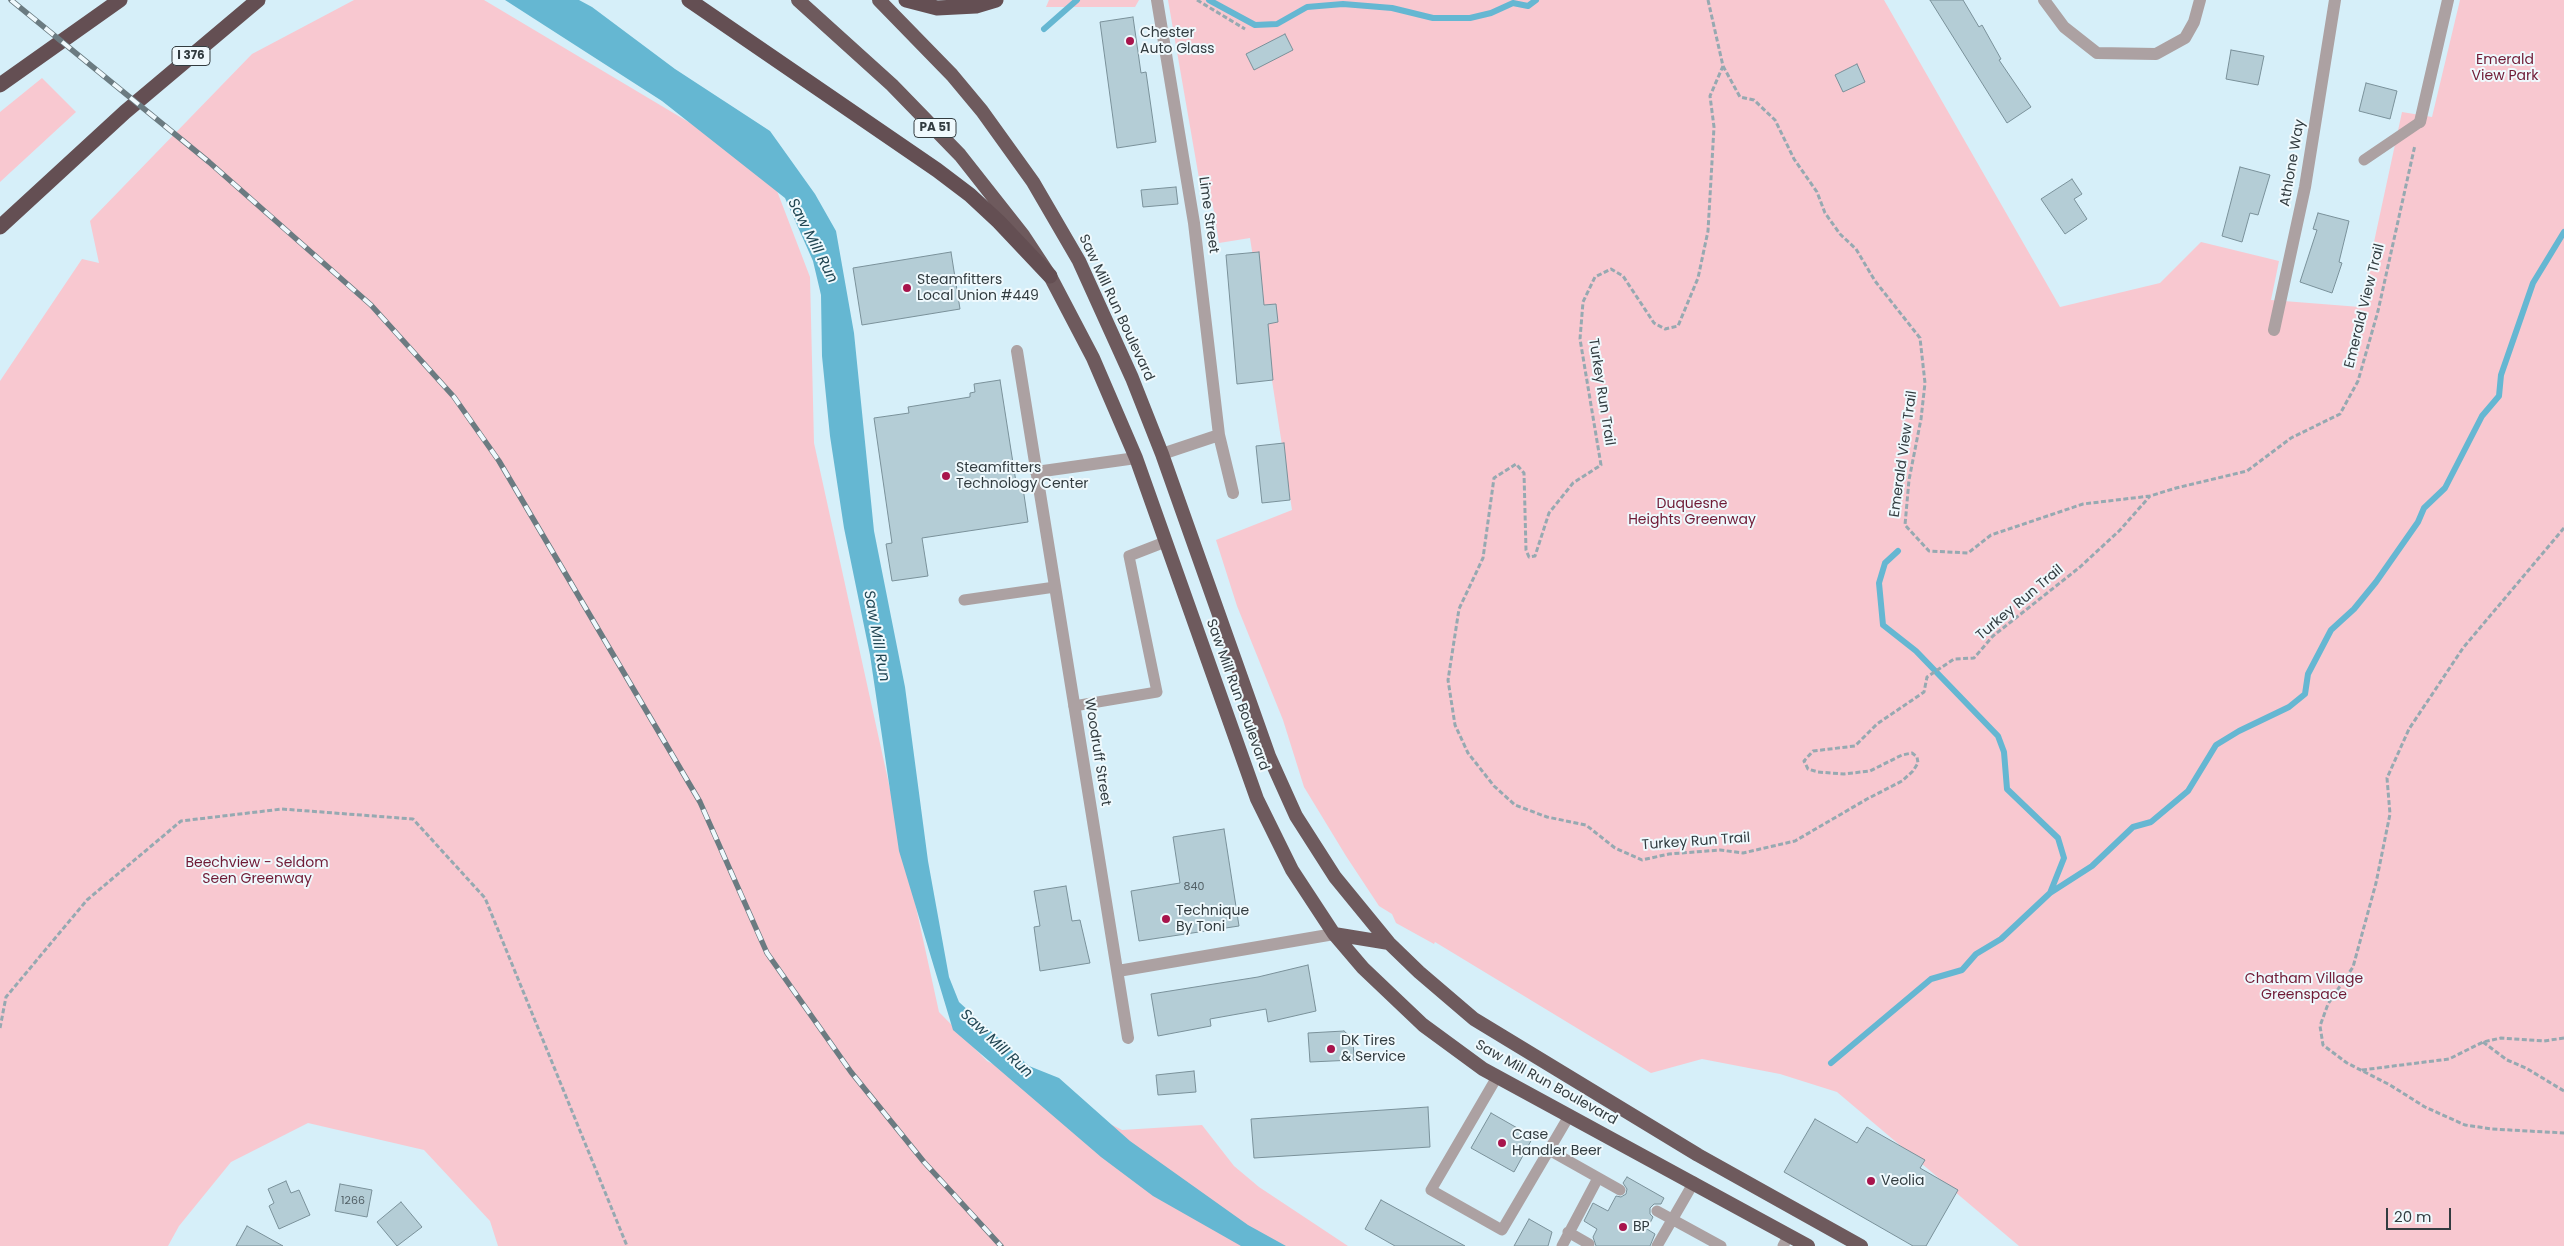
<!DOCTYPE html>
<html>
<head>
<meta charset="utf-8">
<style>
  body { margin:0 }
  #map { position:relative; width:2564px; height:1246px; overflow:hidden; background:#d6eff9; font-family:Poppins,sans-serif }
  canvas { display:block }
  .scale { position:absolute; left:2386px; top:1208px; width:65px; height:22px; box-sizing:border-box; border:2px solid #323c40; border-top:0; padding-left:6px; font-size:15px; line-height:18px; white-space:nowrap; color:#323c40; -webkit-text-stroke:4px #eff9fd; paint-order:stroke }
</style>
</head>
<body>
<div id="map">
<canvas width="2564" height="1246"></canvas>
<div class="scale">20 m</div>
</div>
<script>
const c = document.querySelector('canvas').getContext('2d');
c.lineJoin = 'round';
function fillPath(path, color) {
  c.fillStyle = color;
  c.fill(path, 'evenodd');
}
function shape(rows) {
  const path = new Path2D();
  for (const r of rows) {
    path.moveTo(r[0], r[1]);
    for (let i = 2; i < r.length; i += 2) path.lineTo(r[i], r[i + 1]);
  }
  return path;
}
function trace(path, color, width, dash) {
  c.strokeStyle = color;
  c.lineWidth = width;
  c.lineCap = dash ? 'butt' : 'round';
  c.setLineDash(dash || []);
  c.stroke(path);
}
function label(font, color, halo, rows, align = 'center') {
  c.font = font + ' Poppins,sans-serif';
  c.lineWidth = 4;
  c.setLineDash([]);
  c.textBaseline = 'middle';
  c.strokeStyle = halo;
  c.fillStyle = color;
  for (const [text, x, y, turn = 0] of rows) {
    c.save();
    c.translate(x, y);
    c.rotate((+turn || 0) * Math.PI / 180);
    c.textAlign = isNaN(turn) ? turn : align;
    if (halo) c.strokeText(text, 0, 0);
    c.fillText(text, 0, 0);
    c.restore();
  }
}
fillPath(shape([
  [354,0,484,0,769,170,810,277,814,443,939,1012,987,1061,1122,1130,1202,1125,1234,1166,1259,1187,1348,1246,498,1246,490,1221,424,1150,308,1123,231,1162,179,1226,168,1246,0,1246,0,381,82,259,99,263,90,221,252,54],
  [1049,0,1139,0,1135,7,1046,7],
  [1168,0,1884,0,2060,307,2160,283,2201,242,2279,261,2271,300,2360,307,2402,112,2432,117,2460,0,2564,0,2564,1246,2019,1246,1837,1092,1780,1074,1702,1059,1651,1073,1435,942,1434,944,1396,923,1392,914,1379,906,1346,856,1304,787,1283,720,1237,606,1216,540,1292,510,1250,238,1219,243,1213,206,1204,207],
  [42,78,76,112,0,182,0,112]
]), '#f8c8d0');
fillPath(shape([
  [505,0,579,0,592,7,675,69,770,131,815,194,836,231,854,333,874,531,905,687,928,861,949,977,959,1002,1029,1066,1059,1078,1130,1141,1248,1225,1286,1246,1241,1246,1153,1196,1101,1157,953,1030,899,851,870,655,844,528,830,436,822,356,821,295,813,261,785,198,662,101]
]), '#65b7d2');
trace(shape([
  [1209,0,1255,25,1277,24,1307,7,1343,4,1392,8,1433,18,1470,18,1491,13,1513,3,1528,6,1536,0],
  [1044,29,1077,0],
  [2050,893,2092,866,2133,827,2151,822,2188,791,2216,745,2239,731,2289,707,2305,694,2308,674,2331,630,2354,609,2376,582,2418,522,2424,508,2445,488,2482,416,2499,396,2501,375,2533,283,2564,232],
  [1831,1063,1931,979,1962,970,1976,954,2001,939,2050,893,2064,858,2058,838,2007,789,2004,752,1998,736,1916,651,1883,625,1879,583,1885,563,1898,551]
]), '#65b7d2', 6);
const building = shape([
  [1930,0,1963,0,1979,27,1982,25,2001,59,1999,60,2031,107,2007,123,1930,0],
  [1133,17,1141,73,1146,72,1156,142,1117,148,1100,22,1133,17],
  [1285,34,1293,50,1254,70,1246,54,1285,34],
  [2231,50,2264,56,2258,85,2226,79,2231,50],
  [1857,64,1865,82,1843,92,1835,75,1857,64],
  [2366,83,2397,91,2390,119,2359,111,2366,83],
  [2240,167,2270,175,2258,215,2250,213,2242,242,2222,236,2240,167],
  [2072,179,2082,194,2074,199,2087,219,2065,234,2041,199,2072,179],
  [1176,187,1178,204,1143,207,1141,190,1176,187],
  [2318,213,2349,221,2339,262,2342,263,2332,293,2300,282,2317,230,2313,229,2318,213],
  [951,252,960,309,862,325,853,268,951,252],
  [1259,252,1264,305,1276,304,1278,322,1268,324,1273,380,1237,384,1226,255,1259,252],
  [1000,380,1016,482,1022,481,1028,522,922,538,928,576,892,581,886,544,892,543,874,418,909,413,908,407,970,397,970,393,975,392,974,384,1000,380],
  [1284,443,1290,500,1262,503,1256,446,1284,443],
  [1224,829,1239,926,1139,941,1131,891,1180,883,1173,837,1224,829],
  [1066,886,1072,921,1080,920,1090,963,1040,971,1034,927,1040,926,1034,891,1066,886],
  [1308,965,1316,1011,1268,1022,1266,1009,1210,1019,1211,1026,1158,1036,1151,994,1258,977,1308,965],
  [1344,1031,1353,1039,1354,1060,1310,1062,1308,1033,1344,1031],
  [1194,1071,1196,1092,1158,1095,1156,1075,1194,1071],
  [1428,1107,1430,1147,1254,1158,1251,1119,1428,1107],
  [1491,1113,1533,1137,1514,1172,1471,1148,1491,1113],
  [1815,1119,1857,1143,1867,1127,1925,1160,1920,1168,1958,1190,1926,1246,1913,1246,1784,1172,1815,1119],
  [1627,1177,1664,1198,1661,1204,1654,1204,1650,1208,1650,1214,1653,1217,1647,1229,1655,1234,1650,1246,1596,1246,1593,1237,1597,1229,1584,1221,1593,1203,1608,1211,1616,1196,1621,1197,1626,1194,1627,1189,1623,1183,1627,1177],
  [286,1181,291,1193,299,1190,310,1215,279,1229,269,1206,274,1203,268,1189,286,1181],
  [340,1184,372,1190,367,1217,335,1211,340,1184],
  [1381,1200,1465,1246,1395,1246,1365,1229,1381,1200],
  [401,1202,422,1227,397,1246,377,1222,401,1202],
  [1529,1219,1552,1232,1548,1246,1514,1246,1529,1219],
  [247,1226,283,1246,236,1246,247,1226]
]);
fillPath(building, '#b4cdd6');
trace(building, '#7a919a', 1);
trace(shape([
  [1197,0,1245,29],
  [1708,0,1723,66,1710,96,1714,127,1708,231,1698,278,1678,326,1665,329,1654,323,1623,276,1611,269,1595,277,1583,302,1580,339,1601,465,1573,483,1549,513,1535,556,1529,557,1526,550,1524,473,1516,464,1494,478,1483,558,1459,609,1448,680,1455,725,1468,753,1494,786,1515,805,1547,817,1586,825,1615,848,1642,860,1669,854,1720,850,1743,853,1795,841,1867,799,1902,781,1913,771,1918,763,1917,757,1912,753,1902,755,1870,771,1844,774,1818,772,1808,769,1804,761,1813,751,1855,746,1877,724,1924,692,1927,677,1954,659,1974,658,1993,636,2080,567,2120,530,2150,496],
  [1723,66,1740,97,1754,100,1775,120,1794,159,1817,192,1825,213,1840,234,1856,249,1875,281,1920,338,1925,383,1921,419,1909,480,1905,525,1929,551,1968,553,1991,535,2083,504,2150,496,2176,488,2247,471,2291,438,2340,414,2358,381,2378,311,2415,145],
  [2564,528,2463,648,2409,729,2387,778,2390,814,2376,883,2353,967,2328,1004,2320,1026,2323,1045,2347,1063,2390,1085,2425,1107,2465,1125,2492,1129,2564,1133],
  [0,1028,6,997,87,900,181,821,282,809,413,819,485,898,627,1246],
  [2483,1042,2507,1060,2526,1068,2564,1091],
  [2362,1070,2449,1059,2483,1042,2501,1038,2544,1041,2564,1038]
]), '#96a9b1', 3, [5, 2.5]);
trace(shape([
  [2364,160,2420,122],
  [964,600,1055,587],
  [1074,706,1157,692,1129,556,1165,542],
  [1497,1077,1431,1190,1502,1230,1569,1116],
  [1549,1150,1620,1190],
  [1657,1211,1721,1246],
  [1568,1232,1589,1244],
  [1562,1246,1598,1178],
  [1657,1246,1694,1182],
  [1783,1246,1789,1235]
]), '#aca1a2', 11);
trace(shape([
  [1157,0,1194,223,1219,435,1233,493],
  [2044,0,2064,27,2097,53,2156,54,2185,38,2194,22,2200,0],
  [2420,122,2448,0],
  [2274,330,2305,187,2335,0],
  [1017,351,1128,1038],
  [1162,454,1219,435],
  [1036,472,1136,458],
  [1118,971,1334,934]
]), '#aca1a2', 12);
trace(shape([
  [798,0,892,85,960,155,1023,235,1050,276,1093,358,1136,458,1257,799,1292,870,1334,934,1363,968,1423,1025,1483,1069,1808,1246],
  [879,0,952,75,982,111,1033,182,1079,261,1132,378,1162,454,1269,756,1296,816,1335,877,1389,943,1419,972,1474,1019,1698,1155,1861,1246],
  [1334,934,1389,943]
]), '#6e5a5d', 14);
trace(shape([
  [689,0,937,170,970,195,999,222,1050,276],
  [906,0,937,8,976,6,996,0],
  [0,85,120,0],
  [0,227,125,112,258,0]
]), '#644f53', 15);
const rail = shape([
  [11,0,209,162,371,305,454,397,499,461,700,802,767,953,851,1072,924,1162,1001,1246]
]);
trace(rail, '#6b7b81', 5.5);
trace(rail, '#eff9fd', 4, [11]);
for (const [x, y, r, color] of [
  [1130,41,5,"#a8144c"],
  [907,288,5,"#a8144c"],
  [946,476,5,"#a8144c"],
  [1166,919,5,"#a8144c"],
  [1331,1049,5,"#a8144c"],
  [1502,1143,5,"#a8144c"],
  [1871,1181,5,"#a8144c"],
  [1623,1227,5,"#a8144c"]
]) {
  const dot = new Path2D();
  dot.arc(x, y, r, 0, 2 * Math.PI);
  c.fillStyle = color;
  c.fill(dot);
  trace(dot, '#eff9fd', 2);
}
label('11px', '#526066', null, [
  ["840",1194,887],
  ["1266",353,1201]
]);
for (const [x, y, w] of [
  [191,56,38],
  [935,128,42]
]) {
  const box = new Path2D();
  box.roundRect(x - w / 2, y - 9.5, w, 19, 4);
  c.fillStyle = '#eff9fd';
  c.fill(box);
  trace(box, '#323c40', 1);
}
label('bold 12px', '#323c40', null, [
  ["I 376",191,56],
  ["PA 51",935,128]
]);
label('14px', '#323c40', '#eff9fd', [
  ["Chester",1140,33],
  ["Auto Glass",1140,49],
  ["Steamfitters",917,280],
  ["Local Union #449",917,296],
  ["Steamfitters",956,468],
  ["Technology Center",956,484],
  ["Technique",1176,911],
  ["By Toni",1176,927],
  ["DK Tires",1341,1041],
  ["& Service",1341,1057],
  ["Case",1512,1135],
  ["Handler Beer",1512,1151],
  ["Veolia",1881,1181],
  ["BP",1633,1227]
], 'left');
label('14px', '#6f1a35', '#eff9fd', [
  ["Emerald",2505,60],
  ["View Park",2505,76],
  ["Duquesne",1692,504],
  ["Heights Greenway",1692,520],
  ["Beechview - Seldom",257,863],
  ["Seen Greenway",257,879],
  ["Chatham Village",2304,979],
  ["Greenspace",2304,995]
]);
label('14px', '#323c40', '#eff9fd', [
  ["Athlone Way",2293,163,-80],
  ["Lime Street",1208,215,82],
  ["Emerald View Trail",2365,306,-76],
  ["Saw Mill Run Boulevard",1116,308,65],
  ["Turkey Run Trail",1601,392,81],
  ["Emerald View Trail",1904,454,-82],
  ["Turkey Run Trail",2020,603,-40],
  ["Saw Mill Run Boulevard",1237,695,70],
  ["Woodruff Street",1097,752,81],
  ["Turkey Run Trail",1696,842,-4],
  ["Saw Mill Run Boulevard",1546,1083,29]
]);
label('italic 15px', '#214653', '#eff9fd', [
  ["Saw Mill Run",812,241,63],
  ["Saw Mill Run",876,636,80],
  ["Saw Mill Run",996,1044,43]
]);
</script>
</body>
</html>
